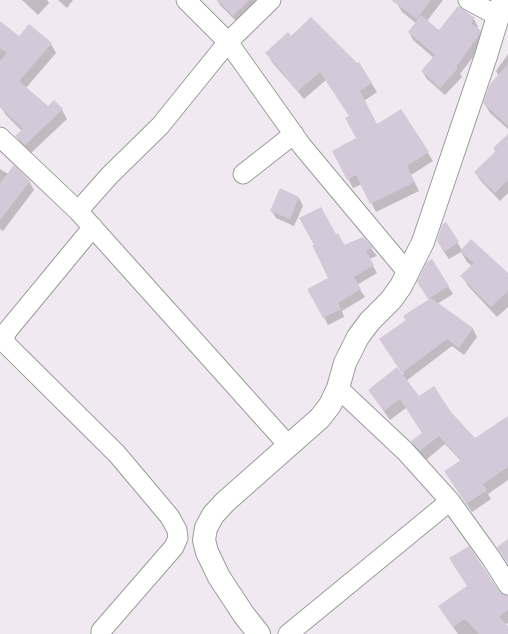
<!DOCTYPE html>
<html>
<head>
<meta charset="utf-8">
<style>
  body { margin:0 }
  canvas { display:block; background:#f1e9f1 }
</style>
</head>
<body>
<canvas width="508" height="634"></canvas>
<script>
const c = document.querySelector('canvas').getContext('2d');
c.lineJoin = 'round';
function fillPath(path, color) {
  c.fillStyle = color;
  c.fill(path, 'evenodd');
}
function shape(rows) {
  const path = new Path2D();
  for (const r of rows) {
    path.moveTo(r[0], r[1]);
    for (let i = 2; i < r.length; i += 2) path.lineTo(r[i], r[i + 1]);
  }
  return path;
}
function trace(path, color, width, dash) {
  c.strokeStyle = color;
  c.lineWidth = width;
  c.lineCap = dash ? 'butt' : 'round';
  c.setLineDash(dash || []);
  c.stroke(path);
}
fillPath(shape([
  [22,0,47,0,49,3,38,15],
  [58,0,73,0,67,8],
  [217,0,261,0,238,23,220,5],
  [395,0,443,0,427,21,439,32,474,19,478,27,477,29,480,31,485,39,483,44,460,74,462,77,445,95,427,79,422,71,434,58,413,40,409,32,416,23,402,12],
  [0,23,19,38,29,26,51,44,56,53,26,88,48,107,54,102,62,110,67,119,30,154,22,146,17,137,22,131,6,115,0,106],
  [291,38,356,65,359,63,377,92,364,101,377,126,428,153,433,161,411,175,419,191,376,212,362,184,353,188,348,179,357,139,350,116,326,80,304,99,272,62,267,53],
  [508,54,508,129,490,113,484,103,499,76,496,71],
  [508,135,508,193,500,201,480,180,475,172,496,152,494,149],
  [0,169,8,174,29,181,34,190,3,231,0,229],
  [299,198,303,206,294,226,276,218,271,210],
  [445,224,462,250,508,274,508,307,497,317,468,286,462,276,472,266,467,262,461,252,449,259,442,249],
  [338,234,345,246,363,238,377,256,369,259,377,273,357,285,365,297,342,311,344,317,328,325,324,317,336,235],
  [448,286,453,294,437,304,473,329,477,337,464,355,452,346,406,381,419,397,451,413,475,439,508,419,508,480,488,494,491,499,472,512,445,472,461,461,445,444,426,460,417,451,412,442,423,434,406,408,390,420,369,390,404,374,385,347,407,320,429,300,423,290],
  [498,591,508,603,508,623,505,625,508,628,508,634,458,634,439,607]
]), '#0003');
fillPath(shape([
  [217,0,249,0,233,16],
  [391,0,431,0,417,19],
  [458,6,475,18,471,23,481,31,479,35,456,67,458,68,440,88,421,71,435,55,408,32,421,15,439,30],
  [311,17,357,63,359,62,372,83,360,91,377,124,401,109,429,152,407,166,415,182,370,204,356,175,347,180,332,151,356,138,345,118,349,116,320,72,298,91,284,76,285,75,265,53,288,32,291,36],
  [0,21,19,36,29,24,52,43,19,81,48,106,54,100,63,109,25,145,15,136,23,129,0,107,0,61,7,53,0,48],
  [508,64,508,126,483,103,490,84],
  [508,134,508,180,495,193,474,172,496,151,493,148],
  [14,165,30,181,0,220,0,183],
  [280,188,299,197,290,219,270,211],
  [321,207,336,234,338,233,344,245,363,237,373,248,366,251,374,265,354,277,361,289,338,303,341,309,323,318,307,289,328,278,312,245,314,245,299,218],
  [446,222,459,242,444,252,437,241,442,225],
  [471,239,508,273,508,291,491,307,460,276,474,263,460,251],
  [432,259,449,286,428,299,417,282,427,262],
  [431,298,473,328,459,348,447,339,402,373,379,339,406,320,403,316],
  [397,367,419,396,434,386,451,412,475,438,508,416,508,467,483,484,487,490,466,504,444,471,461,460,439,436,420,451,411,441,422,433,400,399,384,411,368,390],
  [508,539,508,564,497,547],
  [469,546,499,591,503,594,508,596,508,610,499,617,508,626,508,634,479,634,465,619,453,627,438,606,467,586,449,558]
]), '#d4c9d8');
const minor = shape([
  [186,0,228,42,302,146,408,273],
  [468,0,498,16],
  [0,137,78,211,289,446],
  [243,174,294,134],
  [78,211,110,175,160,126,228,42,271,0],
  [93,227,8,330,4,337,7,345,117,454,170,517,177,530,178,538,174,547,101,631,101,634],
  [338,388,405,451,450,501,491,558,508,585],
  [288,634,450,501]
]);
const tertiary = shape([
  [259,634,244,615,219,577,207,552,204,540,206,528,213,515,225,502,320,418,330,405,338,388,345,363,358,337,370,321,391,300,401,286,423,242,486,56,503,0]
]);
trace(minor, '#9b9b9b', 21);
trace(tertiary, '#9b9b9b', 24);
trace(minor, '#fff', 19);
trace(tertiary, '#fff', 22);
</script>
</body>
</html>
